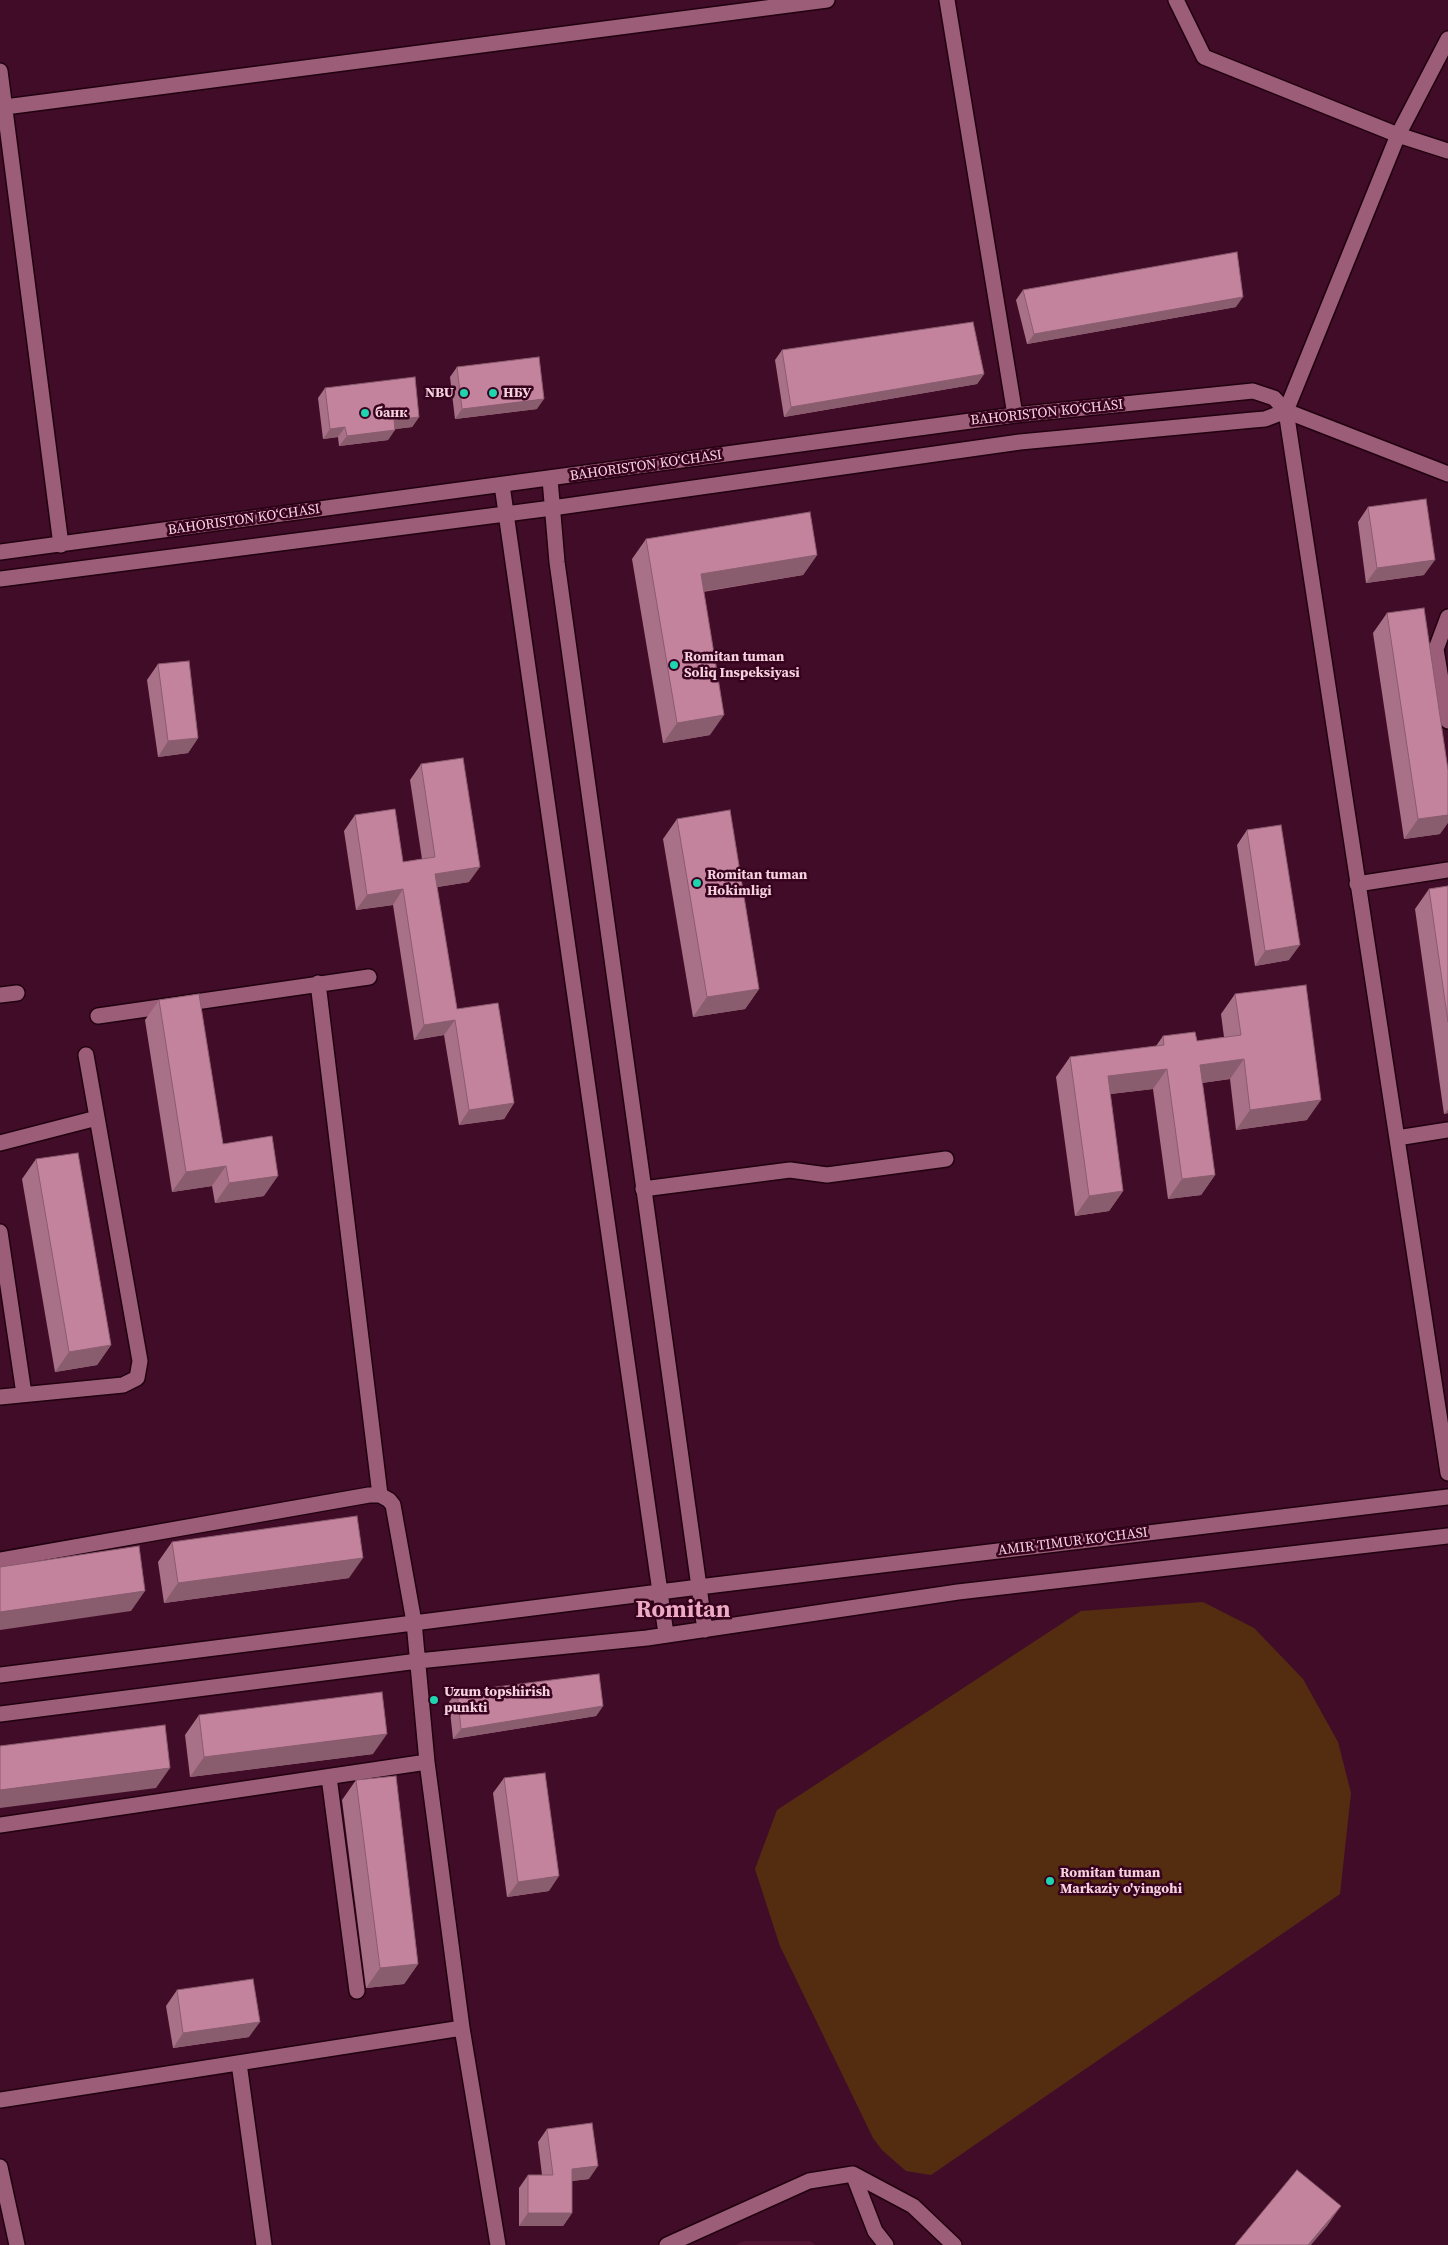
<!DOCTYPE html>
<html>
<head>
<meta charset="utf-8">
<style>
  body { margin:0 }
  canvas { display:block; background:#410c27 }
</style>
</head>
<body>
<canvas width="1448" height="2245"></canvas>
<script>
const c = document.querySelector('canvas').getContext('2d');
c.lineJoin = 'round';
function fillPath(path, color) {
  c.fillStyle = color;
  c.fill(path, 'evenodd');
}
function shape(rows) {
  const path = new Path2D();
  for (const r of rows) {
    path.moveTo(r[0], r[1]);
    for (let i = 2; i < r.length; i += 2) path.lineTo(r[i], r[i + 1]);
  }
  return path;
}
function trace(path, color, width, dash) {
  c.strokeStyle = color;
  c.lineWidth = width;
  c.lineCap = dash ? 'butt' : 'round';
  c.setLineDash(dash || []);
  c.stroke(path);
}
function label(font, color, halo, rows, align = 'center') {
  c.font = font + ' "Source Serif 4",serif';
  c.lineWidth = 5;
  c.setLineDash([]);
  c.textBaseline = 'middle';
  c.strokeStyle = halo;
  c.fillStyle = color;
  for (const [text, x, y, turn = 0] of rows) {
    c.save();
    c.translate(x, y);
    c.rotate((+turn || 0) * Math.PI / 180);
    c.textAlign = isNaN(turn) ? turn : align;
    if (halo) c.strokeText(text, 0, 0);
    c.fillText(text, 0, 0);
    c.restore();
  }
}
fillPath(shape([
  [744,2241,810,2241,815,2245,736,2245]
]), '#511533');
fillPath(shape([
  [1203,1602,1254,1628,1303,1679,1338,1742,1351,1793,1340,1894,931,2175,906,2171,882,2150,873,2138,780,1946,755,1869,777,1810,1081,1611]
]), '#542d11');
const minor = shape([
  [947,0,1015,415],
  [1176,0,1204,57,1398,135,1448,151],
  [1448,39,1398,135,1286,411,1448,1473],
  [0,71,61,545],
  [5,107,827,0],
  [550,479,557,562,705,1630],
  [502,485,666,1634],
  [0,552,1015,415,1253,391,1274,398,1286,411,1448,474],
  [0,579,552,508,1020,442,1253,420,1265,419,1286,411],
  [1448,617,1436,649,1448,721],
  [1357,884,1448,870],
  [318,983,380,1495],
  [0,995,17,993],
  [98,1016,369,977],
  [1397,1138,1448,1130],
  [0,1143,97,1118],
  [643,1189,790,1170,827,1175,946,1159],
  [0,1232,24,1394],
  [0,1397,123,1385,137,1378,140,1361,86,1055],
  [0,1560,369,1495,380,1495,389,1500,393,1505,414,1622,427,1762,462,2028,498,2245],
  [0,1675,715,1585,1448,1497],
  [0,1714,418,1661,647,1638,958,1592,1448,1536],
  [329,1777,357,1991],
  [0,1825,427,1762],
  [239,2063,264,2245],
  [0,2100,462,2028],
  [0,2167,17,2245],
  [853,2174,875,2231,886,2245],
  [667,2245,809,2181,853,2174,913,2206,954,2245]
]);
trace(minor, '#21000f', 18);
trace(minor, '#9b5d77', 15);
fillPath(shape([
  [1023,290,1236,307,1027,344,1016,300],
  [782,350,984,374,977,384,784,417,775,360],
  [457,367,537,409,455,419,450,377],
  [325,388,419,417,412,427,395,429,388,440,339,446,338,437,323,439,318,398],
  [1368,507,1424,575,1366,583,1358,522],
  [646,539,817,555,803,575,703,592,710,735,663,743,632,559],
  [1387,613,1440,834,1404,839,1373,633],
  [158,664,198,738,188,753,158,757,147,680],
  [421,764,469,882,437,887,457,1009,514,1103,504,1119,459,1125,444,1035,414,1040,393,905,356,910,344,831,355,815,403,862,422,859,410,780],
  [677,819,759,989,745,1009,693,1017,663,839],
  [1247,830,1289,960,1255,966,1237,845],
  [1448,886,1448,1113,1444,1114,1415,909,1429,889],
  [1235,994,1307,1120,1236,1130,1230,1079,1202,1083,1215,1175,1201,1195,1168,1199,1153,1089,1110,1094,1123,1191,1109,1211,1075,1216,1056,1077,1070,1057,1156,1046,1163,1036,1197,1041,1224,1037,1221,1014],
  [159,1000,223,1144,264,1196,215,1203,212,1186,172,1192,145,1020],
  [36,1159,111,1345,97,1365,55,1372,22,1179],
  [172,1542,349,1578,164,1603,158,1562],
  [457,1692,603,1706,596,1716,453,1739,449,1702],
  [199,1715,373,1754,190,1777,185,1735],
  [504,1778,549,1891,507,1897,493,1793],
  [356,1780,418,1964,404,1984,366,1988,342,1800],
  [177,1990,249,2037,173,2048,166,2006],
  [547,2129,589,2179,572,2181,572,2213,563,2226,519,2226,519,2188,528,2175,542,2175,538,2142]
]), '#a97187');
fillPath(shape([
  [1243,297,1236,307,1027,344,1034,334],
  [984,374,977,384,784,417,791,407],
  [544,399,537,409,455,419,462,409],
  [419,417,412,427,387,430,394,420],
  [345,427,338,437,323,439,330,429],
  [395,430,388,440,339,446,347,436],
  [817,555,803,575,687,594,701,574],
  [1435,560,1424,575,1366,583,1377,568],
  [724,715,710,735,663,743,677,723],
  [198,738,188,753,158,757,168,741],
  [1448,815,1448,823,1440,834,1404,839,1418,819],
  [480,867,469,882,425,889,435,874],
  [403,889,393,905,356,910,367,895],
  [1300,945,1289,960,1255,966,1265,951],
  [759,989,745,1009,693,1017,707,997],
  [455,1020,444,1035,414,1040,424,1025],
  [1244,1059,1230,1079,1186,1085,1200,1065],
  [1167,1069,1153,1089,1094,1096,1108,1076],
  [1321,1100,1307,1120,1236,1130,1250,1110],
  [514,1103,504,1119,459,1125,469,1110],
  [1448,1109,1448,1113,1444,1114],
  [226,1166,212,1186,172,1192,186,1172],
  [1215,1175,1201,1195,1168,1199,1182,1179],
  [278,1176,264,1196,215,1203,229,1183],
  [1123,1191,1109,1211,1075,1216,1089,1196],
  [111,1345,97,1365,55,1372,69,1352],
  [363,1558,349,1578,164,1603,178,1583],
  [145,1591,131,1611,0,1630,0,1612],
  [603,1706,596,1716,453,1739,461,1729],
  [387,1734,373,1754,190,1777,204,1757],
  [170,1768,156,1788,0,1808,0,1790],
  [559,1876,549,1891,507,1897,518,1882],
  [418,1964,404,1984,366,1988,380,1968],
  [260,2022,249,2037,173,2048,183,2033],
  [598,2166,589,2179,563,2182,572,2169],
  [1341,2206,1327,2226,1311,2245,1308,2245],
  [528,2213,572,2213,563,2226,519,2226]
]), '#895c6e');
const building = shape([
  [1237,252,1243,297,1034,334,1023,290,1237,252],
  [973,322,984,374,791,407,782,350,973,322],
  [539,357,544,399,462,409,457,367,539,357],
  [415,377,419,417,394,420,395,430,347,436,345,427,330,429,325,388,415,377],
  [1426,499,1435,560,1377,568,1368,507,1426,499],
  [810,512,817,555,701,574,724,715,677,723,646,539,810,512],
  [1424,608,1448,770,1448,815,1418,819,1387,613,1424,608],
  [189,661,198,738,168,741,158,664,189,661],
  [463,758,480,867,435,874,457,1009,498,1003,514,1103,469,1110,455,1020,424,1025,403,889,367,895,355,815,395,809,403,862,435,857,421,764,463,758],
  [730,810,759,989,707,997,677,819,730,810],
  [1281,825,1300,945,1265,951,1247,830,1281,825],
  [1448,886,1448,1022,1429,889,1448,886],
  [1306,985,1321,1100,1250,1110,1244,1059,1200,1065,1215,1175,1182,1179,1167,1069,1108,1076,1123,1191,1089,1196,1070,1057,1164,1045,1163,1036,1195,1032,1197,1041,1241,1035,1235,994,1306,985],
  [199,994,223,1144,272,1136,278,1176,229,1183,226,1166,186,1172,159,1000,199,994],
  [78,1153,111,1345,69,1352,36,1159,78,1153],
  [357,1516,363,1558,178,1583,172,1542,357,1516],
  [139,1546,145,1591,0,1612,0,1567,139,1546],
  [599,1674,603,1706,461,1729,457,1692,599,1674],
  [382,1692,387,1734,204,1757,199,1715,382,1692],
  [165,1725,170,1768,0,1790,0,1746,165,1725],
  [545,1773,559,1876,518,1882,504,1778,545,1773],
  [396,1776,418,1964,380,1968,356,1780,396,1776],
  [253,1979,260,2022,183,2033,177,1990,253,1979],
  [592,2123,598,2166,572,2169,572,2213,528,2213,528,2175,553,2175,547,2129,592,2123],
  [1297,2170,1341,2206,1308,2245,1235,2245,1297,2170]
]);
fillPath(building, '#c4839d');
trace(building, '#895c6e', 1);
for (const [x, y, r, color] of [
  [464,393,5,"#1ed5b0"],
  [493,393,5,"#1ed5b0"],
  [365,413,5,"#1ed5b0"],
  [674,665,5,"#1ed5b0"],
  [697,883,5,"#1ed5b0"],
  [434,1700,5,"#1ed5b0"],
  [1050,1881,5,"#1ed5b0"]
]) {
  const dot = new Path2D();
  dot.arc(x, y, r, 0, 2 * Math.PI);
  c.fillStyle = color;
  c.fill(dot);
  trace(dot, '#36021d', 2);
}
label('bold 14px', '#f6d2df', '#36021d', [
  ["NBU",454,393,"right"],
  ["НБУ",503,393],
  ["банк",375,413],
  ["Romitan tuman",684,657],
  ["Soliq Inspeksiyasi",684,673],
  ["Romitan tuman",707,875],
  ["Hokimligi",707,891],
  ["Uzum topshirish",444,1692],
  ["punkti",444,1708],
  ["Romitan tuman",1060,1873],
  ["Markaziy o'yingohi",1060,1889]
], 'left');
label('14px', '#f6d2df', '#36021d', [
  ["BAHORISTON KO‘CHASI",1047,413,-6],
  ["BAHORISTON KO‘CHASI",646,466,-8],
  ["BAHORISTON KO‘CHASI",244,520,-8],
  ["AMIR TIMUR KO‘CHASI",1073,1542,-7]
]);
label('bold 24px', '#edaac4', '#36021d', [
  ["Romitan",683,1611]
]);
</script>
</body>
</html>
